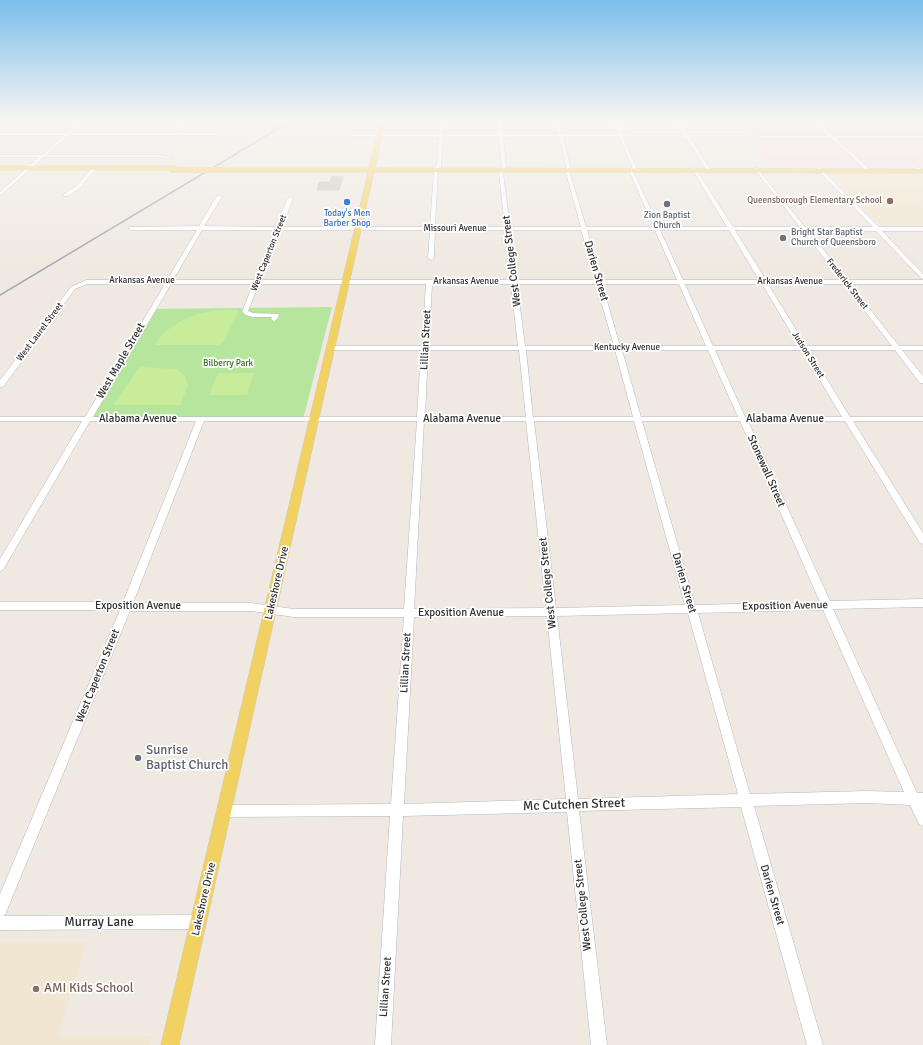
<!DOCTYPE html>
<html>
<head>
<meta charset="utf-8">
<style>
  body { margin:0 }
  canvas { display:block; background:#efe9e1 }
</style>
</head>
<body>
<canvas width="923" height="1045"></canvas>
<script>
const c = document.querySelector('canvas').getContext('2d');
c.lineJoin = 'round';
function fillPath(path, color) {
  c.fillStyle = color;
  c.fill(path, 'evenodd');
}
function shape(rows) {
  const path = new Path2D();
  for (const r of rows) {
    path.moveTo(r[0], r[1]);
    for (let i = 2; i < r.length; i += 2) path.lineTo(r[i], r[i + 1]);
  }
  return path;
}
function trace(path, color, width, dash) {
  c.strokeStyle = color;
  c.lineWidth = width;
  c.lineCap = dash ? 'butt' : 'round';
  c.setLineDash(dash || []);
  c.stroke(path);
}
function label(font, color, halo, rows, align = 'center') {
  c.font = font + ' Signika,sans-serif';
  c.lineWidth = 3.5;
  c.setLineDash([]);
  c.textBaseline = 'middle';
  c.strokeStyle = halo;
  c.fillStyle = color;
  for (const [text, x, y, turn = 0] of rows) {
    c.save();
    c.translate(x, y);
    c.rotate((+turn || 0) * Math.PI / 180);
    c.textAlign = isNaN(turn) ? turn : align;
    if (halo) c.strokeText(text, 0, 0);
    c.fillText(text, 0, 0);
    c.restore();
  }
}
fillPath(shape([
  [829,173,918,173,923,177,923,226,880,226],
  [0,942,86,942,58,1036,151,1036,149,1045,0,1045]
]), '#f0e6d1');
fillPath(shape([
  [744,121,923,121,923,166,772,166,746,135,754,134]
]), '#f5dfe0');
fillPath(shape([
  [332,307,303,419,87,419,152,309]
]), '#b6e59e');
fillPath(shape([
  [219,310,239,310,223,342,219,345,155,345,164,332,179,322,197,314],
  [140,367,177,369,185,376,188,386,180,405,115,405,114,403],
  [218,373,254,373,247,395,209,395]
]), '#c9ec9a');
const building = shape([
  [332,176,343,177,339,190,317,190,319,182,330,182,332,176]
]);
fillPath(building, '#cbc7bf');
trace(building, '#cbc5ba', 1);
const minor = shape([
  [79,121,84,121,71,133,175,133,185,121,189,121,179,133,219,133,221,134,219,135,69,135,47,155,160,155,173,158,171,159,160,157,44,157,0,196,0,192,39,157,0,157,0,155,42,155,64,135,0,135,0,133,67,133,79,121],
  [440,121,444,121,443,134,498,134,497,121,501,121,503,134,558,134,555,121,559,121,562,134,618,134,612,121,616,121,622,134,684,135,675,121,679,121,688,135,743,135,741,137,690,137,710,169,708,170,706,169,685,137,623,137,636,166,634,173,659,227,727,227,692,169,694,168,696,169,733,227,800,227,755,170,755,168,757,168,805,227,873,227,817,169,819,167,879,227,923,227,923,231,882,231,923,274,923,279,921,278,876,231,808,230,847,280,923,280,923,284,850,284,899,346,923,346,923,350,902,350,923,376,923,383,920,383,895,350,809,350,850,417,923,417,923,421,853,421,923,533,923,544,920,543,845,421,748,421,830,601,923,599,923,607,833,609,917,793,923,793,923,826,919,824,910,805,867,803,754,806,823,1045,807,1045,741,807,579,811,607,1045,591,1045,567,812,403,816,391,1045,375,1045,390,816,224,817,220,815,218,811,220,807,224,805,391,804,404,617,294,617,251,611,130,611,5,915,2,916,199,915,204,917,206,922,204,927,199,929,0,930,0,894,120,610,0,610,0,602,123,602,196,421,90,421,3,570,0,571,0,559,82,421,0,421,0,417,85,417,165,284,87,284,75,289,3,387,0,387,0,380,71,287,86,280,167,280,197,230,131,230,129,229,129,227,199,226,216,197,219,195,222,197,204,226,276,227,287,199,290,197,293,199,282,227,430,227,434,169,437,166,439,137,350,136,348,135,350,134,439,134,440,121],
  [443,137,499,137,502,166,499,173,505,227,435,227,438,169,441,166,443,137],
  [503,137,559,137,566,165,566,173,581,227,510,227,503,173,506,166,503,137],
  [563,137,619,137,632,166,630,173,654,227,586,227,570,173,570,165,563,137],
  [202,230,275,230,255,280,173,280,202,230],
  [280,230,430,230,428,258,431,260,434,258,435,230,505,230,511,280,261,280,280,230],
  [511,230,581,230,595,280,517,280,511,230],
  [587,230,655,230,677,280,601,280,587,230],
  [660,230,729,230,759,280,683,280,660,230],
  [735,230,802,230,841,280,766,280,735,230],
  [171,284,253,284,242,312,246,315,253,317,272,317,271,319,274,321,277,319,279,315,278,314,253,313,248,311,259,284,426,284,422,346,331,346,328,348,331,350,421,350,417,417,93,417,171,284],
  [432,284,511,284,518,346,429,346,432,284],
  [517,284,596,284,614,346,525,346,517,284],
  [602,284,679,284,706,346,620,346,602,284],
  [685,284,762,284,799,346,713,346,685,284],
  [768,284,844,284,892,346,806,346,768,284],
  [428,350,519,350,526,417,425,417,428,350],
  [526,350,615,350,633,417,533,417,526,350],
  [622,350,708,350,738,417,641,417,622,350],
  [715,350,802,350,842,417,745,417,715,350],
  [204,421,417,421,404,609,294,609,251,603,133,603,204,421],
  [424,421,526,421,546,608,414,609,424,421],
  [534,421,634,421,685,605,556,608,534,421],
  [642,421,740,421,820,602,695,605,642,421],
  [823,610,904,792,867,791,750,794,698,613,823,610],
  [688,613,738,794,578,799,557,616,688,613],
  [547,616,566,799,404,804,414,617,547,616],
  [813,121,818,121,833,136,923,136,923,138,836,138,870,170,870,171,868,172,831,138,759,138,757,137,759,136,828,136,813,121],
  [93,167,97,168,80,188,68,196,64,196,64,194,76,186,93,167],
  [918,167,923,170,923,173,916,169,918,167]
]);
const major = shape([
  [380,121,385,121,375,168,923,169,923,173,374,172,179,1045,161,1045,368,172,224,172,221,170,224,168,369,168,380,121],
  [0,166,176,166,179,168,176,170,0,170,0,166]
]);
trace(minor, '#b4b7c1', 1);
trace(major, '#c9c9c9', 1);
fillPath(minor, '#fff');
fillPath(major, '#f2d163');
trace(shape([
  [0,295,291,121]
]), '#a3a6b8', 1.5);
const majorBridge = shape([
  [172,170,224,170]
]);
trace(majorBridge, '#c9c9c9', 6, []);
trace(majorBridge, '#f2d163', 5.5);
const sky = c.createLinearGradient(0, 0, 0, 268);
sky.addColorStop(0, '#7abfeb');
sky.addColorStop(0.45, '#f8f5f2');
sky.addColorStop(1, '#f8f5f200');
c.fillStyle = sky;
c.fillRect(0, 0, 923, 268);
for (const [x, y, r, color] of [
  [890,201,4,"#8d6e63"],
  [347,202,4,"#3f7fe0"],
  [667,204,4,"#6b7280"],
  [783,238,4,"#6b7280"],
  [138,758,4,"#6b7280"],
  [36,989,4,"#8d6e63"]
]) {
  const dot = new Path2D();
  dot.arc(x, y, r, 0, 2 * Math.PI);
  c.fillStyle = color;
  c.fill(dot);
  trace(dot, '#fff', 1.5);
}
label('9px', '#785e54', '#fff', [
  ["Queensborough Elementary School",882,201]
], 'right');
label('9px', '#366cbe', '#fff', [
  ["Today's Men",347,214],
  ["Barber Shop",347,224]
]);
label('9px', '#5b616d', '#fff', [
  ["Zion Baptist",667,216],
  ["Church",667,226],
  ["Bright Star Baptist",791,233,"left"],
  ["Church of Queensboro",791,243,"left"]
]);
label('9px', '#2e2e2e', '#fff', [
  ["Missouri Avenue",455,229],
  ["West Caperton Street",269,253,-68],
  ["Arkansas Avenue",142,281],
  ["Arkansas Avenue",466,282],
  ["Arkansas Avenue",790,282],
  ["Frederick Street",847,284,52],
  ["West Laurel Street",40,332,-53],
  ["Kentucky Avenue",627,348],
  ["Judson Street",808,355,58]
]);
label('9px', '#2c6e1b', '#fff', [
  ["Bilberry Park",228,364]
]);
label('11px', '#2e2e2e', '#fff', [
  ["West College Street",512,261,-97],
  ["Darien Street",596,271,74],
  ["Lillian Street",426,340,-87],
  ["West Maple Street",121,361,-60],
  ["Alabama Avenue",138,419],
  ["Alabama Avenue",462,419],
  ["Alabama Avenue",785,419],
  ["Stonewall Street",766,471,66],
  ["Lakeshore Drive",277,583,-77],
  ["West College Street",548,583,-96],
  ["Darien Street",684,583,74],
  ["Exposition Avenue",138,606],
  ["Exposition Avenue",785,606,-1],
  ["Exposition Avenue",461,613],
  ["Lillian Street",406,663,-87],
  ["West Caperton Street",98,676,-68],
  ["Darien Street",772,895,74],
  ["Lakeshore Drive",204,899,-77],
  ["West College Street",583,905,-96],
  ["Lillian Street",386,987,-86]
]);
label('13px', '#5b616d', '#fff', [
  ["Sunrise",146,751],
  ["Baptist Church",146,766]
], 'left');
label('13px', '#2e2e2e', '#fff', [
  ["Mc Cutchen Street",574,805,-2],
  ["Murray Lane",99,923]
]);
label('13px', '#785e54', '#fff', [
  ["AMI Kids School",44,989]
], 'left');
</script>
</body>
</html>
